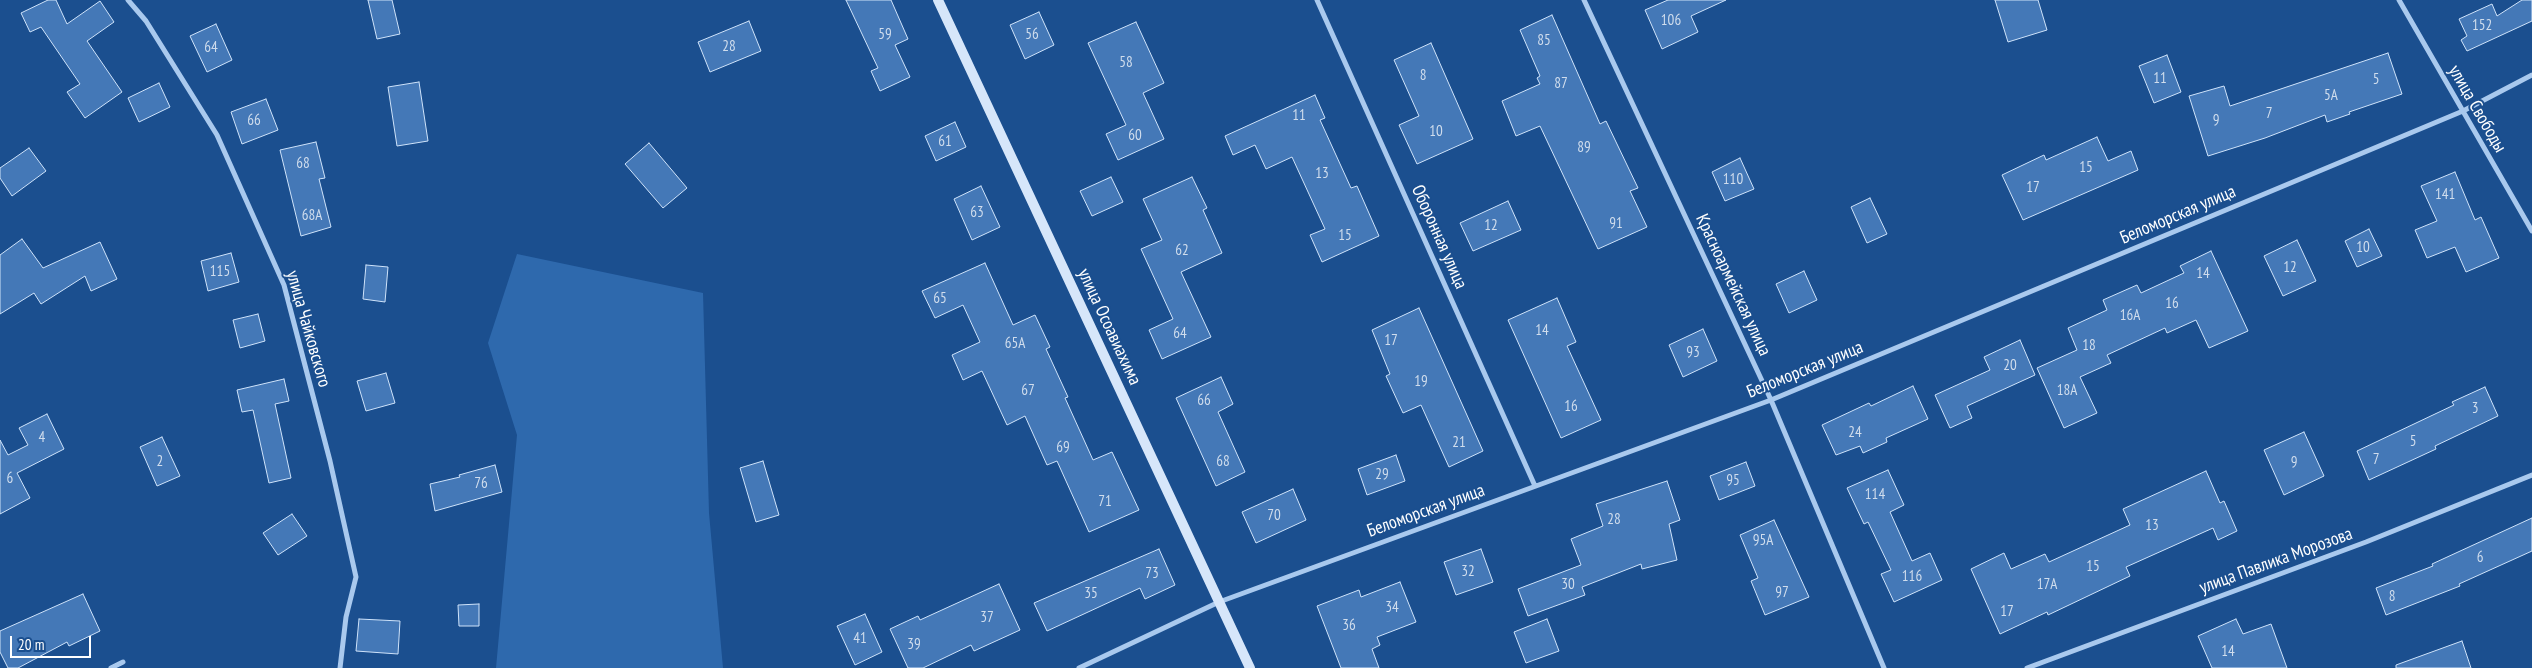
<!DOCTYPE html>
<html>
<head>
<meta charset="utf-8">
<style>
  body { margin:0 }
  #map { position:relative; width:2532px; height:668px; overflow:hidden; background:#1b4f8f; font-family:"PT Sans Narrow",sans-serif }
  canvas { display:block }
  .scale { position:absolute; left:10px; top:636px; width:81px; height:22px; box-sizing:border-box; border:2px solid #fff; border-top:0; padding-left:6px; font-size:15px; line-height:18px; white-space:nowrap; color:#fff; -webkit-text-stroke:4px #1b4f8f; paint-order:stroke }
</style>
</head>
<body>
<div id="map">
<canvas width="2532" height="668"></canvas>
<div class="scale">20 m</div>
</div>
<script>
const c = document.querySelector('canvas').getContext('2d');
c.lineJoin = 'round';
function fillPath(path, color) {
  c.fillStyle = color;
  c.fill(path, 'evenodd');
}
function shape(rows) {
  const path = new Path2D();
  for (const r of rows) {
    path.moveTo(r[0], r[1]);
    for (let i = 2; i < r.length; i += 2) path.lineTo(r[i], r[i + 1]);
  }
  return path;
}
function trace(path, color, width, dash) {
  c.strokeStyle = color;
  c.lineWidth = width;
  c.lineCap = dash ? 'butt' : 'round';
  c.setLineDash(dash || []);
  c.stroke(path);
}
function label(font, color, halo, rows, align = 'center') {
  c.font = font + ' "PT Sans Narrow",sans-serif';
  c.lineWidth = 4;
  c.setLineDash([]);
  c.textBaseline = 'middle';
  c.strokeStyle = halo;
  c.fillStyle = color;
  for (const [text, x, y, turn = 0] of rows) {
    c.save();
    c.translate(x, y);
    c.rotate((+turn || 0) * Math.PI / 180);
    c.textAlign = isNaN(turn) ? turn : align;
    if (halo) c.strokeText(text, 0, 0);
    c.fillText(text, 0, 0);
    c.restore();
  }
}
fillPath(shape([
  [517,254,703,293,709,513,723,668,496,668,517,435,488,343]
]), '#2e69ad');
const building = shape([
  [48,0,56,0,67,24,100,1,114,22,87,41,122,92,85,118,67,92,80,84,41,27,30,32,21,13,48,0],
  [368,0,392,0,400,34,377,39,368,0],
  [846,0,891,0,908,39,895,45,910,77,880,91,871,71,878,68,846,0],
  [1668,0,1726,0,1691,16,1698,32,1662,49,1645,10,1668,0],
  [1995,0,2038,0,2047,30,2008,42,1995,0],
  [2522,0,2532,0,2532,21,2467,51,2461,40,2467,36,2459,19,2492,4,2497,16,2522,0],
  [1039,12,1054,45,1025,59,1010,25,1039,12],
  [1552,15,1600,124,1606,121,1638,188,1630,191,1647,227,1598,249,1540,126,1516,136,1502,101,1540,84,1537,78,1540,76,1520,30,1552,15],
  [749,21,761,51,710,72,698,42,749,21],
  [1136,22,1164,83,1143,93,1164,139,1118,160,1106,134,1126,125,1088,43,1136,22],
  [216,24,232,60,207,72,190,36,216,24],
  [1431,43,1473,139,1417,164,1399,125,1419,116,1394,60,1431,43],
  [2388,53,2402,94,2349,112,2350,114,2327,122,2325,115,2265,138,2208,156,2189,96,2224,86,2230,106,2388,53],
  [2167,55,2181,92,2154,103,2139,66,2167,55],
  [419,82,428,141,397,146,388,87,419,82],
  [159,83,170,107,139,122,128,98,159,83],
  [1315,95,1325,118,1320,120,1351,188,1357,186,1379,236,1322,262,1310,235,1325,229,1292,157,1266,169,1255,145,1233,155,1225,136,1315,95],
  [266,99,278,130,242,144,231,112,266,99],
  [955,122,966,147,936,161,925,136,955,122],
  [2097,137,2108,161,2131,151,2138,170,2023,220,2002,175,2044,155,2046,160,2097,137],
  [316,142,325,178,319,179,331,227,301,236,280,150,316,142],
  [649,143,687,188,663,208,625,164,649,143],
  [29,148,46,171,12,196,0,178,0,168,29,148],
  [1740,158,1754,189,1725,201,1712,172,1740,158],
  [2455,172,2475,220,2481,217,2499,258,2466,272,2455,247,2427,258,2415,230,2437,221,2421,186,2455,172],
  [1111,177,1123,202,1092,216,1080,191,1111,177],
  [1192,177,1207,208,1203,210,1222,253,1181,272,1211,337,1162,359,1149,330,1173,319,1141,249,1162,240,1143,199,1192,177],
  [981,186,1000,227,972,240,954,199,981,186],
  [1870,198,1887,234,1867,243,1851,207,1870,198],
  [1508,201,1521,230,1473,251,1460,223,1508,201],
  [2369,229,2382,256,2357,267,2345,241,2369,229],
  [22,239,43,268,100,242,117,279,91,291,85,276,41,304,34,293,0,314,0,255,22,239],
  [2297,240,2316,281,2283,296,2264,256,2297,240],
  [2211,251,2248,331,2209,348,2196,320,2167,333,2165,328,2107,355,2111,363,2080,377,2097,413,2064,428,2037,368,2077,350,2068,328,2107,310,2103,300,2137,285,2141,293,2184,273,2180,266,2211,251],
  [231,253,239,282,208,291,201,261,231,253],
  [985,263,1013,325,1035,315,1050,347,1046,349,1068,397,1065,398,1093,460,1112,452,1139,510,1089,532,1057,461,1047,465,1025,416,1007,425,982,371,963,380,952,355,980,342,963,305,935,318,922,291,985,263],
  [366,265,388,267,385,302,363,299,366,265],
  [1804,271,1817,300,1789,313,1776,284,1804,271],
  [1557,298,1576,342,1567,346,1601,420,1561,438,1508,320,1557,298],
  [1419,308,1483,451,1449,467,1421,405,1403,413,1386,376,1390,374,1372,330,1419,308],
  [258,314,265,341,240,348,233,320,258,314],
  [1703,329,1717,361,1683,377,1669,345,1703,329],
  [2020,340,2035,375,1967,406,1972,418,1950,428,1935,395,1990,370,1984,357,2020,340],
  [386,373,395,403,366,411,357,381,386,373],
  [1221,377,1233,404,1218,412,1245,472,1216,486,1176,398,1221,377],
  [284,379,289,401,275,404,291,478,269,483,253,410,242,412,237,390,284,379],
  [1913,386,1928,419,1886,438,1887,442,1863,453,1860,446,1836,455,1822,425,1869,403,1871,406,1913,386],
  [2485,387,2498,416,2435,446,2436,449,2369,480,2357,451,2454,405,2452,402,2485,387],
  [47,414,64,449,17,473,30,498,0,514,0,440,8,455,28,445,19,428,47,414],
  [2304,432,2324,476,2284,495,2264,450,2304,432],
  [162,437,180,476,157,486,140,447,162,437],
  [1396,455,1405,481,1367,495,1358,469,1396,455],
  [763,461,779,515,756,522,740,468,763,461],
  [1746,462,1755,486,1719,500,1710,476,1746,462],
  [495,465,502,492,435,511,430,484,460,477,459,475,495,465],
  [1888,470,1904,505,1890,512,1912,561,1930,553,1942,580,1894,602,1881,574,1891,570,1868,522,1864,524,1847,488,1888,470],
  [2206,471,2220,503,2224,501,2237,531,2218,540,2213,528,2126,567,2130,576,2048,615,2047,612,2000,634,1971,569,2004,553,2011,569,2045,554,2049,562,2130,525,2123,509,2206,471],
  [1667,481,1680,520,1669,524,1677,560,1642,569,1641,564,1582,587,1585,595,1528,616,1518,589,1581,565,1571,539,1603,526,1596,504,1667,481],
  [1293,489,1306,520,1256,543,1242,512,1293,489],
  [292,514,307,536,278,555,263,533,292,514],
  [2532,518,2532,551,2459,584,2460,586,2386,615,2376,588,2433,566,2432,564,2532,518],
  [1774,520,1809,597,1765,615,1751,581,1758,578,1740,535,1774,520],
  [1159,549,1175,585,1145,599,1140,588,1047,631,1034,603,1159,549],
  [1481,549,1493,582,1456,595,1444,562,1481,549],
  [1400,582,1416,622,1377,637,1380,645,1372,649,1379,668,1341,668,1317,606,1359,590,1361,597,1400,582],
  [999,584,1020,630,974,651,971,645,923,668,908,668,890,629,918,616,920,620,999,584],
  [83,594,100,631,69,646,67,642,18,668,8,668,0,652,0,631,83,594],
  [479,604,479,626,459,626,458,605,479,604],
  [865,614,882,652,855,665,837,626,865,614],
  [359,619,400,621,398,654,356,651,359,619],
  [1547,619,1559,651,1526,663,1514,632,1547,619],
  [2236,619,2243,634,2271,624,2287,668,2212,668,2198,636,2236,619],
  [2462,641,2471,668,2396,668,2396,665,2462,641]
]);
fillPath(building, '#4478b7');
trace(building, '#cfe3fa', 1);
trace(shape([
  [128,0,146,21,217,135,284,285,330,461,356,577,346,617,340,668],
  [1317,0,1535,486],
  [1584,0,1771,400,1884,668],
  [2399,0,2532,231],
  [111,668,123,662],
  [1079,668,1219,602,1771,400,2463,111,2532,75],
  [2027,668,2366,542,2532,475]
]), '#a9c9ee', 5);
trace(shape([
  [938,0,1250,668]
]), '#d6e6fa', 10);
label('15px', '#d0dded', null, [
  ["106",1671,21],
  ["152",2482,26],
  ["59",885,35],
  ["56",1032,35],
  ["85",1544,41],
  ["28",729,47],
  ["64",211,48],
  ["58",1126,63],
  ["8",1423,76],
  ["11",2160,79],
  ["5",2376,80],
  ["87",1561,84],
  ["5А",2331,96],
  ["7",2269,114],
  ["11",1299,116],
  ["66",254,121],
  ["9",2216,121],
  ["10",1436,132],
  ["60",1135,136],
  ["61",945,142],
  ["89",1584,148],
  ["68",303,164],
  ["15",2086,168],
  ["13",1322,174],
  ["110",1733,180],
  ["17",2033,188],
  ["141",2445,195],
  ["63",977,213],
  ["68А",312,216],
  ["91",1616,224],
  ["12",1491,226],
  ["15",1345,236],
  ["10",2363,248],
  ["62",1182,251],
  ["12",2290,268],
  ["115",220,272],
  ["14",2203,274],
  ["65",940,299],
  ["16",2172,304],
  ["16А",2130,316],
  ["14",1542,331],
  ["64",1180,334],
  ["17",1391,341],
  ["65А",1015,344],
  ["18",2089,346],
  ["93",1693,353],
  ["20",2010,366],
  ["19",1421,382],
  ["67",1028,391],
  ["18А",2067,391],
  ["66",1204,401],
  ["16",1571,407],
  ["3",2475,409],
  ["24",1855,433],
  ["4",42,438],
  ["5",2413,442],
  ["21",1459,443],
  ["69",1063,448],
  ["7",2376,460],
  ["2",160,462],
  ["68",1223,462],
  ["9",2294,463],
  ["29",1382,475],
  ["6",10,479],
  ["95",1733,481],
  ["76",481,484],
  ["114",1875,495],
  ["71",1105,502],
  ["70",1274,516],
  ["28",1614,520],
  ["13",2152,526],
  ["95А",1763,541],
  ["6",2480,558],
  ["15",2093,567],
  ["32",1468,572],
  ["73",1152,574],
  ["116",1912,577],
  ["30",1568,585],
  ["17А",2047,585],
  ["97",1782,593],
  ["35",1091,594],
  ["8",2392,597],
  ["34",1392,608],
  ["17",2007,612],
  ["37",987,618],
  ["36",1349,626],
  ["41",860,639],
  ["39",914,645],
  ["14",2228,652]
]);
label('18px', '#fff', '#1b4f8f', [
  ["улица Свободы",2477,109,60],
  ["Беломорская улица",2178,215,-23],
  ["Оборонная улица",1439,237,66],
  ["Красноармейская улица",1733,285,65],
  ["улица Осоавиахима",1109,327,65],
  ["улица Чайковского",308,329,74],
  ["Беломорская улица",1805,370,-22],
  ["Беломорская улица",1426,511,-20],
  ["улица Павлика Морозова",2276,561,-20]
]);
</script>
</body>
</html>
